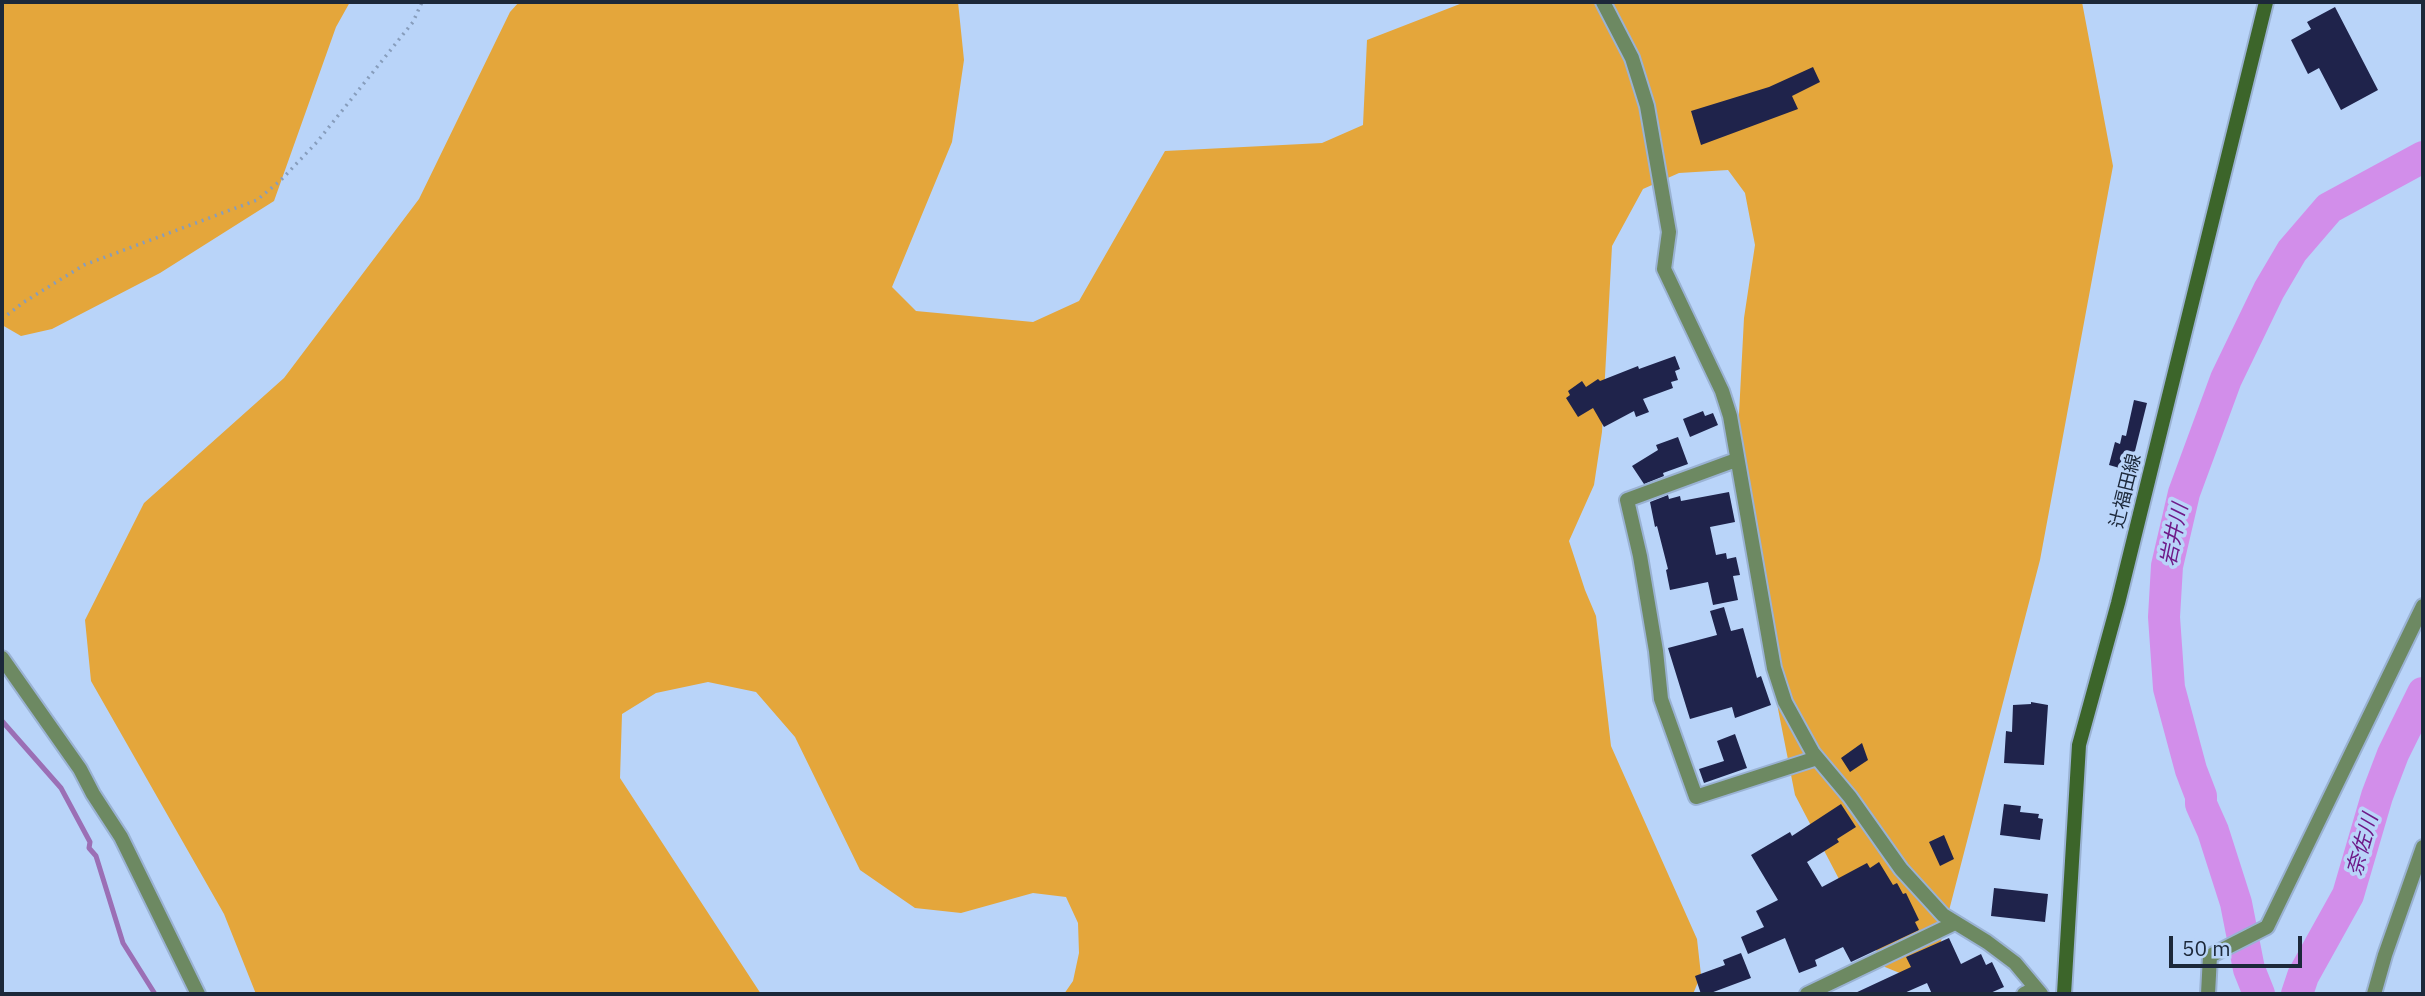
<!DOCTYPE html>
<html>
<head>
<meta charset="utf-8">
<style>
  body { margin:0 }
  #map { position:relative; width:2425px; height:996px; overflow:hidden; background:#b9d4f9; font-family:"IBM Plex Sans",sans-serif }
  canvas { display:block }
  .frame { position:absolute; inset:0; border:4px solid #1c283a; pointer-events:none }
  .scale { position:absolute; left:2169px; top:936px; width:133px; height:32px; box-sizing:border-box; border:4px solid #1c283a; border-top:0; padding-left:9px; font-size:21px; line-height:24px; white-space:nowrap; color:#1c283a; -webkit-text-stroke:5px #b9d4f9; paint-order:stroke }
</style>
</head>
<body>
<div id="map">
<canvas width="2425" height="996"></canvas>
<div class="frame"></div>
<div class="scale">50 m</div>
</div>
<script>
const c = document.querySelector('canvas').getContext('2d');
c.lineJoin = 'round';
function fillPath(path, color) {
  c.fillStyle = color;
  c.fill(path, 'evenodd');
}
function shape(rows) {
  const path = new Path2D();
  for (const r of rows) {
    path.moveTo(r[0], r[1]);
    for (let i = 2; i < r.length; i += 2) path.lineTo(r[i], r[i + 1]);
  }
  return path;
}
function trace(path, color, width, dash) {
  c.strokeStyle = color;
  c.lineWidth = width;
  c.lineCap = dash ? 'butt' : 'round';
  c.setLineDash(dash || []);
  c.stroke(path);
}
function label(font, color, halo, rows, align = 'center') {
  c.font = font + ' "IBM Plex Sans","Noto Sans JP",sans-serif';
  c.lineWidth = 7;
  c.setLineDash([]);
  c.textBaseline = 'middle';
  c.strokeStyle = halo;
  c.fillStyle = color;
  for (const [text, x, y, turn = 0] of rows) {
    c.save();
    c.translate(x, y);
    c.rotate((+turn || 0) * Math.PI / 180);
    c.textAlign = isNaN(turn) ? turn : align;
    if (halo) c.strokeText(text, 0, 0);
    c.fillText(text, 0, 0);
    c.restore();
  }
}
fillPath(shape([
  [2,2,350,2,336,27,274,201,160,273,52,329,21,336,2,325],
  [519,2,958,2,964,60,952,142,892,287,916,311,1033,322,1079,301,1165,151,1322,143,1363,125,1367,40,1465,2,2082,2,2113,166,2040,560,1939,949,1907,976,1885,967,1795,795,1735,491,1744,318,1755,245,1745,193,1728,170,1679,173,1643,189,1612,246,1602,432,1594,485,1569,541,1585,590,1596,616,1611,746,1697,939,1701,975,1693,994,1064,994,1073,981,1079,953,1078,923,1066,897,1033,893,961,913,915,908,860,870,795,737,756,692,708,682,656,693,622,714,620,778,761,994,256,994,224,914,91,681,85,620,144,503,284,378,419,199,510,12]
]), '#e4a63b');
trace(shape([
  [2,721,61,788,90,842,89,848,96,856,123,943,155,994]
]), '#9b6fb5', 5);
trace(shape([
  [2259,994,2249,969,2236,903,2213,831,2201,804,2201,796,2191,770,2169,688,2164,617,2167,566,2184,493,2226,379,2269,290,2292,251,2329,208,2423,157],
  [2297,994,2303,976,2348,895,2377,796,2393,754,2423,693]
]), '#d28eea', 32);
fillPath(shape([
  [2335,7,2378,90,2341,110,2319,68,2308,74,2291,40,2311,29,2307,22],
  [1813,67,1820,82,1792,96,1798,109,1701,145,1691,111,1769,87],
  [1675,356,1680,369,1675,371,1678,380,1671,382,1673,388,1643,399,1649,412,1636,417,1634,411,1604,427,1593,408,1578,417,1566,398,1570,395,1568,391,1582,381,1586,387,1598,379,1600,381,1638,366,1639,369],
  [2134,400,2147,403,2130,471,2109,465,2115,442,2120,444,2122,435,2126,436],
  [1703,411,1705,416,1713,413,1718,425,1690,437,1683,419],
  [1678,437,1688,464,1663,473,1664,476,1644,484,1632,466,1658,450,1656,445],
  [1729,492,1735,522,1710,527,1716,555,1726,553,1727,559,1736,557,1740,575,1733,576,1738,600,1713,605,1708,582,1670,590,1666,570,1668,569,1657,526,1655,527,1650,502,1668,495,1669,499,1680,496,1681,501],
  [1724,607,1731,631,1743,628,1757,678,1761,676,1771,705,1735,718,1732,707,1690,719,1668,648,1717,635,1710,611],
  [2031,702,2048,705,2044,765,2004,763,2006,731,2012,732,2013,705,2031,704],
  [1735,734,1747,768,1704,783,1699,769,1724,761,1717,741],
  [1862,743,1868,760,1850,772,1841,758],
  [1841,804,1856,827,1837,839,1839,842,1807,862,1822,887,1867,863,1870,868,1879,862,1893,885,1897,883,1903,894,1906,893,1919,920,1915,922,1919,930,1851,962,1843,947,1815,960,1817,966,1799,973,1785,938,1748,954,1741,937,1764,927,1756,911,1778,900,1751,855,1790,832,1792,836],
  [2004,804,2021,806,2020,812,2039,814,2038,818,2043,819,2040,840,2000,835],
  [1944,835,1954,859,1940,866,1929,842],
  [1994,888,2048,894,2045,922,1991,916],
  [1949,938,1961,964,1981,954,1986,965,1992,962,2004,987,1988,994,1932,994,1927,983,1902,994,1853,994,1911,967,1906,957],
  [1741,953,1751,978,1708,994,1701,994,1695,976,1725,965,1723,960]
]), '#1f234b');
const street = shape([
  [1603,2,1632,58,1647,106,1669,232,1664,269,1722,391,1730,416,1774,668,1785,702,1813,753,1850,797,1901,869,1943,915,1987,942,2015,963,2041,994],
  [1736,460,1627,500,1640,556,1656,651,1661,699,1696,797,1817,758],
  [2,658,80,769,93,794,121,837,198,994],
  [1807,994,1955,923],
  [2024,994,2036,988],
  [2208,994,2210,956,2267,927,2423,606],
  [2374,994,2385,955,2423,847]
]);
const secondary = shape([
  [2064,994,2079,745,2118,603,2266,2]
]);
trace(street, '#9ab2d3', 18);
trace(secondary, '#9ab2d3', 18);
trace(shape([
  [2,319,24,302,84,265,257,200,281,180,317,142,413,22,422,2]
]), '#879dbc', 3.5, [2, 5]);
trace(street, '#6d8962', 14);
trace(secondary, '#3c652a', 14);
label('19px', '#1c283a', '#b9d4f9', [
  ["辻福田線",2126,491,-76]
]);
label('italic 21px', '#6f1a88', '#b9d4f9', [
  ["岩井川",2175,535,-78],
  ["奈佐川",2363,845,-74]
]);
</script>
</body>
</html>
